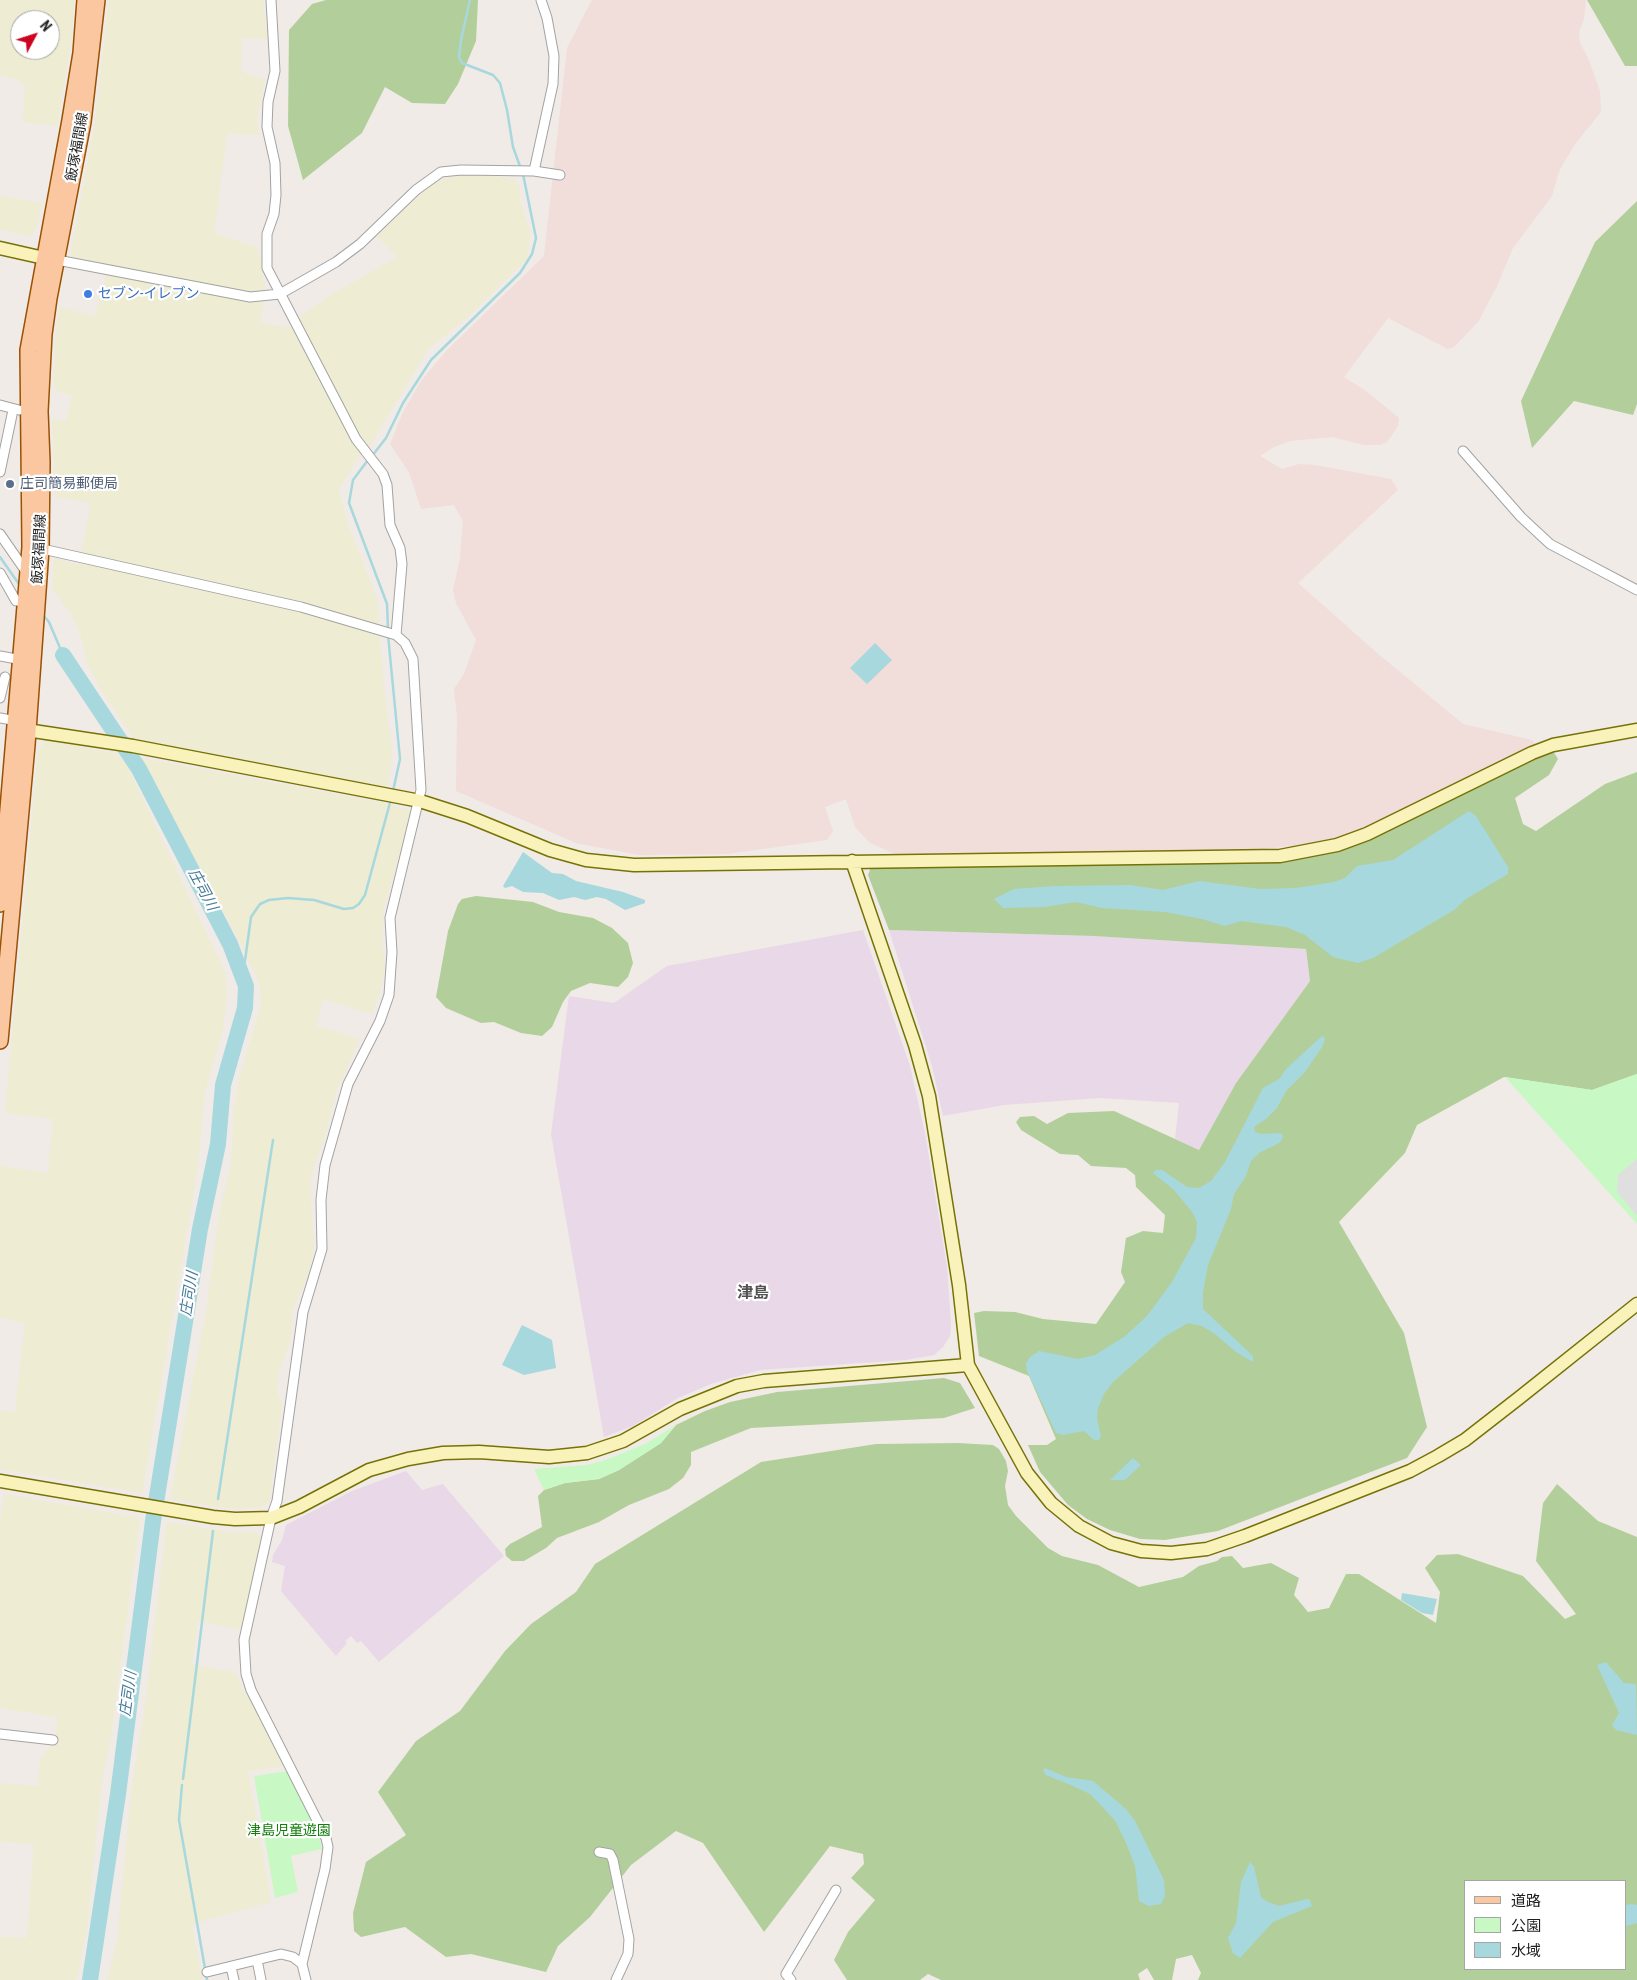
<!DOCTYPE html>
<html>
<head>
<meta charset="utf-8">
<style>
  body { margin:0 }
  #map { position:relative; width:1637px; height:1980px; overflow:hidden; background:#f0ebe6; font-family:"Roboto Condensed","Noto Sans JP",sans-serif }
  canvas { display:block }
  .legend { position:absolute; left:1464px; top:1880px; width:162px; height:90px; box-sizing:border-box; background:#fff; border:1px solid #a5a5a5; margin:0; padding:6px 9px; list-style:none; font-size:15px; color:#1f1f1f }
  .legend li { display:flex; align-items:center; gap:10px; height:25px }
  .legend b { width:25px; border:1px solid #a5a5a5 }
  .north { position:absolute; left:10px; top:10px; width:50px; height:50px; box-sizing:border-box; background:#fff; border:1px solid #a5a5a5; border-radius:50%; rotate:50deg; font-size:14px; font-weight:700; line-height:20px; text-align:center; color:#1f1f1f }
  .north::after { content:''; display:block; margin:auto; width:18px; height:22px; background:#cc0320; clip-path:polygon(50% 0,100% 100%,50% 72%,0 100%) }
</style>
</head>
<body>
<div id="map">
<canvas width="1637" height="1980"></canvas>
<ul class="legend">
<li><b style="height:6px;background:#fac7a0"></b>道路</li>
<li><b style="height:14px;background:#c8f9c4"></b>公園</li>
<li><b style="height:14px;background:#a7d8dd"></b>水域</li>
</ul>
<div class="north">N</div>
</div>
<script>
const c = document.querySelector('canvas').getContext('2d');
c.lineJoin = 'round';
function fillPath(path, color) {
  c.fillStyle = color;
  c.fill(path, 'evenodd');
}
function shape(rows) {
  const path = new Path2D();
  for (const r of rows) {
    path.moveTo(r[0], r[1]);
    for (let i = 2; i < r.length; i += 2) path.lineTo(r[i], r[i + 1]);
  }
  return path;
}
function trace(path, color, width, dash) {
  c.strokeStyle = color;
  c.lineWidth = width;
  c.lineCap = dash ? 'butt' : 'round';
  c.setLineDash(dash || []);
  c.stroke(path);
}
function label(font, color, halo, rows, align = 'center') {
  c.font = font + ' "Roboto Condensed","Noto Sans JP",sans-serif';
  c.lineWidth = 4.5;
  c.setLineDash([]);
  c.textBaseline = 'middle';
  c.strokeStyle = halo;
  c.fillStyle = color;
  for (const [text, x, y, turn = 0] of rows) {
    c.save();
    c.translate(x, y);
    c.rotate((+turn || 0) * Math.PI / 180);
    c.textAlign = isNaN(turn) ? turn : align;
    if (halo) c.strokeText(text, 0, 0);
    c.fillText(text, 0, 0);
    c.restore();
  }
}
fillPath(shape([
  [863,930,910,1066,925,1133,947,1267,951,1324,950,1336,943,1347,934,1355,906,1360,760,1370,711,1384,678,1398,633,1426,604,1437,551,1134,569,996,614,1003,667,966],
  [889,930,1093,936,1306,949,1310,981,1236,1083,1199,1150,1175,1139,1179,1103,1100,1098,1004,1105,943,1116,932,1066],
  [406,1471,422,1490,443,1484,504,1556,379,1662,361,1641,357,1643,351,1636,345,1641,347,1643,336,1656,281,1591,285,1566,272,1562,273,1555,282,1540,286,1525,352,1491]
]), '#e9d8e8');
fillPath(shape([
  [592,0,1586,0,1584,19,1579,32,1580,43,1588,58,1600,91,1601,112,1575,144,1559,171,1552,196,1513,248,1497,286,1478,322,1454,347,1448,349,1388,318,1344,377,1366,391,1399,418,1398,426,1387,442,1380,445,1364,445,1332,437,1290,441,1274,447,1260,456,1282,469,1299,464,1315,465,1391,479,1398,490,1298,583,1377,653,1463,724,1532,740,1537,746,1366,830,1328,842,1264,849,901,857,869,842,855,827,846,799,825,807,833,831,827,840,727,854,639,855,576,843,456,791,457,716,454,689,464,674,476,640,456,603,453,590,460,559,463,521,454,505,421,509,409,472,390,444,403,412,421,381,447,350,544,256,567,48]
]), '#f1ddda');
fillPath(shape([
  [0,0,74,0,71,43,57,126,23,122,25,84,18,83,19,79,0,76],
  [20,20,50,20,50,50,20,50],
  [109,0,263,0,267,39,242,38,241,72,265,79,257,120,260,135,227,133,214,233,258,248,266,291,260,322,290,328,301,316,331,295,397,257,377,236,419,195,439,180,457,176,480,174,515,179,520,189,520,202,531,232,527,259,468,317,428,349,368,449,358,457,339,490,346,519,377,599,383,681,392,749,388,789,134,739,98,686,86,659,81,636,71,614,52,588,54,558,79,565,91,503,56,497,52,419,66,421,72,396,54,389,55,339,60,307,95,316,108,266,70,258,94,129],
  [0,196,42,203,37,225,31,236,0,229],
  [46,739,117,754,127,766,226,974,227,997,223,1029,205,1092,197,1173,142,1493,0,1469,0,1411,15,1412,25,1323,0,1317,0,1166,48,1173,53,1119,5,1113,38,752],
  [140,758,380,802,412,811,384,908,382,944,385,966,380,992,372,1014,323,999,316,1026,360,1039,336,1092,324,1140,312,1172,310,1183,314,1250,308,1275,292,1311,291,1340,278,1375,277,1391,282,1404,269,1503,261,1507,231,1509,170,1499,206,1312,220,1209,231,1166,234,1109,239,1079,261,1006,260,984,234,931],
  [4,1494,140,1518,109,1750,102,1777,87,1929,76,1980,0,1980,0,1937,27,1938,34,1845,0,1841,0,1783,38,1786,40,1759,55,1742,58,1717,0,1708,0,1526],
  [167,1522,233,1533,253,1531,262,1537,242,1630,198,1621,192,1664,236,1673,243,1691,254,1703,285,1766,248,1771,271,1902,192,1924,202,1980,107,1980,117,1941,131,1792,145,1706]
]), '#eeecd2');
fillPath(shape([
  [326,0,478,0,476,41,458,84,445,104,412,103,385,87,362,133,303,180,288,126,289,30,312,4],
  [1587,0,1637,0,1637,66,1625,66],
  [1637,201,1637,404,1633,415,1574,401,1532,448,1521,401,1595,242],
  [1553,751,1558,759,1549,775,1515,798,1523,824,1536,831,1605,784,1637,772,1637,1074,1592,1090,1504,1077,1417,1125,1405,1153,1339,1222,1404,1333,1427,1427,1407,1458,1218,1531,1165,1540,1140,1539,1110,1530,1087,1519,1068,1505,1040,1472,1028,1445,1047,1445,1056,1439,1029,1376,979,1356,974,1313,984,1311,1015,1312,1043,1319,1096,1324,1125,1282,1121,1272,1126,1238,1143,1231,1163,1233,1165,1215,1136,1187,1135,1175,1126,1168,1091,1166,1078,1155,1060,1154,1021,1130,1016,1122,1020,1117,1034,1116,1047,1124,1068,1113,1114,1111,1199,1150,1236,1083,1310,981,1306,949,1093,936,889,930,868,875,871,867,1279,862,1369,838],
  [476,896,533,902,559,912,593,918,612,928,628,943,633,963,628,977,618,987,590,983,571,991,563,1002,552,1027,542,1036,521,1033,494,1022,481,1023,446,1008,436,997,448,931,458,904,462,899],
  [944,1378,960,1383,975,1408,944,1418,751,1428,691,1452,691,1465,683,1478,669,1489,629,1505,599,1522,557,1538,546,1548,524,1561,512,1561,506,1556,505,1549,510,1544,542,1527,538,1496,544,1490,565,1483,599,1479,619,1470,661,1443,676,1425,705,1411,730,1402,777,1392],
  [958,1443,993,1445,999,1449,1006,1461,1008,1471,1005,1486,1008,1505,1016,1516,1048,1548,1062,1556,1098,1565,1139,1587,1183,1577,1199,1566,1217,1561,1222,1557,1232,1556,1243,1568,1271,1563,1299,1578,1294,1595,1308,1612,1329,1608,1346,1574,1359,1574,1436,1623,1440,1592,1425,1568,1437,1555,1458,1554,1523,1576,1565,1619,1576,1614,1536,1561,1543,1503,1557,1484,1598,1521,1637,1537,1637,1980,1198,1980,1201,1973,1192,1955,1176,1959,1172,1980,1154,1980,1147,1968,1138,1974,1140,1980,941,1980,928,1974,920,1980,847,1980,834,1960,848,1932,875,1900,851,1878,864,1864,863,1854,830,1846,764,1932,703,1843,676,1831,631,1865,590,1917,558,1946,546,1972,471,1954,446,1957,405,1927,361,1937,354,1931,353,1913,366,1862,406,1835,378,1792,416,1741,460,1711,505,1651,531,1624,576,1592,595,1564,761,1462,876,1444],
  [1466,1881,1626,1881,1626,1969,1466,1969]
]), '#b2cf9b');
fillPath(shape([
  [1637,1074,1637,1224,1505,1077,1592,1090],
  [676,1425,661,1443,619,1470,599,1479,565,1483,544,1490,534,1469,587,1465,608,1459,645,1444],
  [288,1771,320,1839,322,1849,291,1856,298,1892,275,1898,254,1776]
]), '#c8f9c4');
fillPath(shape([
  [1637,1159,1637,1216,1617,1192,1618,1175]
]), '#dfdfdf');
fillPath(shape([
  [875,643,892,660,867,684,850,668],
  [1469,811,1476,816,1508,867,1508,874,1466,899,1454,910,1373,958,1358,963,1333,957,1305,935,1286,927,1241,921,1225,926,1202,919,1165,912,1102,908,1076,902,1044,907,1003,908,994,899,1014,889,1055,886,1130,885,1163,890,1199,881,1260,889,1296,888,1334,882,1345,878,1357,866,1393,860],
  [523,852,552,873,563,874,576,881,623,892,645,900,645,903,625,910,606,899,597,897,585,900,574,897,559,900,543,893,523,892,512,886,505,888,503,886],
  [1322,1036,1325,1039,1322,1047,1305,1072,1286,1091,1277,1108,1267,1118,1254,1127,1255,1132,1261,1134,1278,1133,1282,1134,1283,1138,1279,1143,1259,1153,1251,1161,1245,1178,1234,1194,1231,1209,1208,1265,1203,1292,1203,1309,1253,1356,1253,1362,1236,1352,1215,1334,1202,1326,1188,1323,1164,1337,1113,1382,1104,1394,1098,1408,1097,1418,1101,1437,1098,1440,1094,1440,1084,1431,1063,1435,1056,1433,1027,1371,1026,1363,1030,1357,1039,1351,1078,1359,1095,1355,1124,1337,1147,1316,1172,1282,1196,1238,1197,1222,1192,1212,1174,1190,1153,1173,1156,1170,1162,1170,1187,1187,1199,1188,1211,1181,1225,1162,1263,1088,1279,1079,1287,1068],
  [522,1325,552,1340,556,1368,524,1375,502,1365],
  [1133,1458,1141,1465,1125,1480,1110,1480],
  [1402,1593,1437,1599,1433,1615,1422,1613,1401,1600],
  [1606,1662,1624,1683,1636,1684,1637,1735,1616,1730,1612,1725,1619,1713,1597,1665],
  [1045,1768,1066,1777,1093,1781,1126,1809,1135,1821,1164,1880,1165,1896,1161,1904,1149,1906,1139,1901,1135,1866,1126,1843,1116,1822,1099,1803,1090,1794,1073,1786,1046,1775,1043,1771],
  [1250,1862,1254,1867,1261,1897,1266,1901,1279,1906,1307,1899,1310,1900,1312,1906,1273,1922,1240,1958,1233,1953,1228,1938,1236,1923,1241,1882],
  [1632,1904,1637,1905,1637,1923,1626,1926,1626,1905]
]), '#a7d8dd');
trace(shape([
  [470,0,461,40,459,57,462,63,493,75,500,83,507,110,513,147,521,169],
  [372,456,386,438,403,403,431,360,520,273,532,254,536,238,523,174],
  [368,460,353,480,349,503,387,604,388,630],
  [0,557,21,587],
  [43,615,49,622,63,655],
  [388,635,400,759,393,791],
  [243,975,251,917,260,904,269,900,288,898,314,900,344,909,353,908,359,904,365,895,391,799],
  [218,1499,273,1140],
  [183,1779,213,1531],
  [182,1785,179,1820,207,1980]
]), '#a7d8dd', 2.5);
trace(shape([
  [63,655,139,769,230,944,246,986,245,1008,223,1085,218,1144,200,1229,153,1521,118,1794,90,1980]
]), '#a7d8dd', 16);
const street = shape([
  [271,0,275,71,268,102,267,127,275,163,276,195,274,214,267,234,267,268,356,439,383,474,387,485,390,525,400,548,402,564,396,635],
  [534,171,553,84,554,56,547,18,541,0],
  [52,259,250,297,280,294,336,262,360,244,416,190,441,172,461,170,534,171,560,175],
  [0,405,19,410],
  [1463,451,1521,517,1550,544,1637,590],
  [0,472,13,410],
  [0,534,27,573],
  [38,548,301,607,396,635,405,643,413,659,421,790,390,918,392,952,389,995,380,1021,348,1084,325,1165,321,1200,322,1249,303,1312,277,1501,271,1518,244,1640,246,1674,251,1690,326,1838,328,1847,325,1869,302,1964,306,1980],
  [0,573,16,601,26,601],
  [0,656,22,660],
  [0,698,5,677],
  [0,718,17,721],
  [0,1734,53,1740],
  [599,1852,610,1854,613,1860,629,1939,628,1954,616,1980],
  [257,1960,261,1980],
  [231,1967,234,1980],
  [207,1972,281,1954,293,1957,302,1964],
  [791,1980,786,1974,836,1890]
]);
const secondary = shape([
  [0,248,44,258],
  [20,729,133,746,420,801,467,816,550,850,586,860,634,865,1280,856,1337,845,1367,834,1532,753,1553,745,1637,730],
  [968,1365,1027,1473,1051,1503,1079,1526,1111,1543,1141,1551,1171,1553,1207,1549,1245,1536,1410,1471,1438,1456,1465,1440,1519,1398,1637,1304],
  [0,1481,213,1517,235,1519,271,1518,299,1507,369,1470,408,1459,443,1453,479,1452,549,1457,587,1453,623,1441,680,1409,737,1386,764,1381,968,1365,959,1285,929,1096,915,1045,852,861]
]);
const primary = shape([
  [0,904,30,547,28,350,70,120,81,53,85,0],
  [0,1041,27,745,41,549,42,462,40,411,44,334,49,298,83,122,97,0]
]);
trace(street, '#a3a3a3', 11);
trace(secondary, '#767206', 15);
trace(primary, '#995102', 18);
trace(street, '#fff', 9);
trace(secondary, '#f9f3bb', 12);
trace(primary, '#fac7a0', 15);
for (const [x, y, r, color] of [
  [88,294,5,"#3f7fe0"],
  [10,484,5,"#5c6f8a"]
]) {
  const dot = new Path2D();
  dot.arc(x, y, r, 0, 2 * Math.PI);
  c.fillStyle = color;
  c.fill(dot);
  trace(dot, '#fff', 2);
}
label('14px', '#1f1f1f', '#fff', [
  ["飯塚福間線",78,147,-80],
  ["飯塚福間線",40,549,-87]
]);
label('14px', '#366cbe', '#fff', [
  ["セブン-イレブン",98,294]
], 'left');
label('14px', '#4e5e75', '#fff', [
  ["庄司簡易郵便局",20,484]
], 'left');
label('14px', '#147e0d', '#fff', [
  ["津島児童遊園",289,1831]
]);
label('italic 15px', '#447a96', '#fff', [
  ["庄司川",202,890,62],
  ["庄司川",190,1294,-81],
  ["庄司川",129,1694,-82]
]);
label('bold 16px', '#525252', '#fff', [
  ["津島",753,1294]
]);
</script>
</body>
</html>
